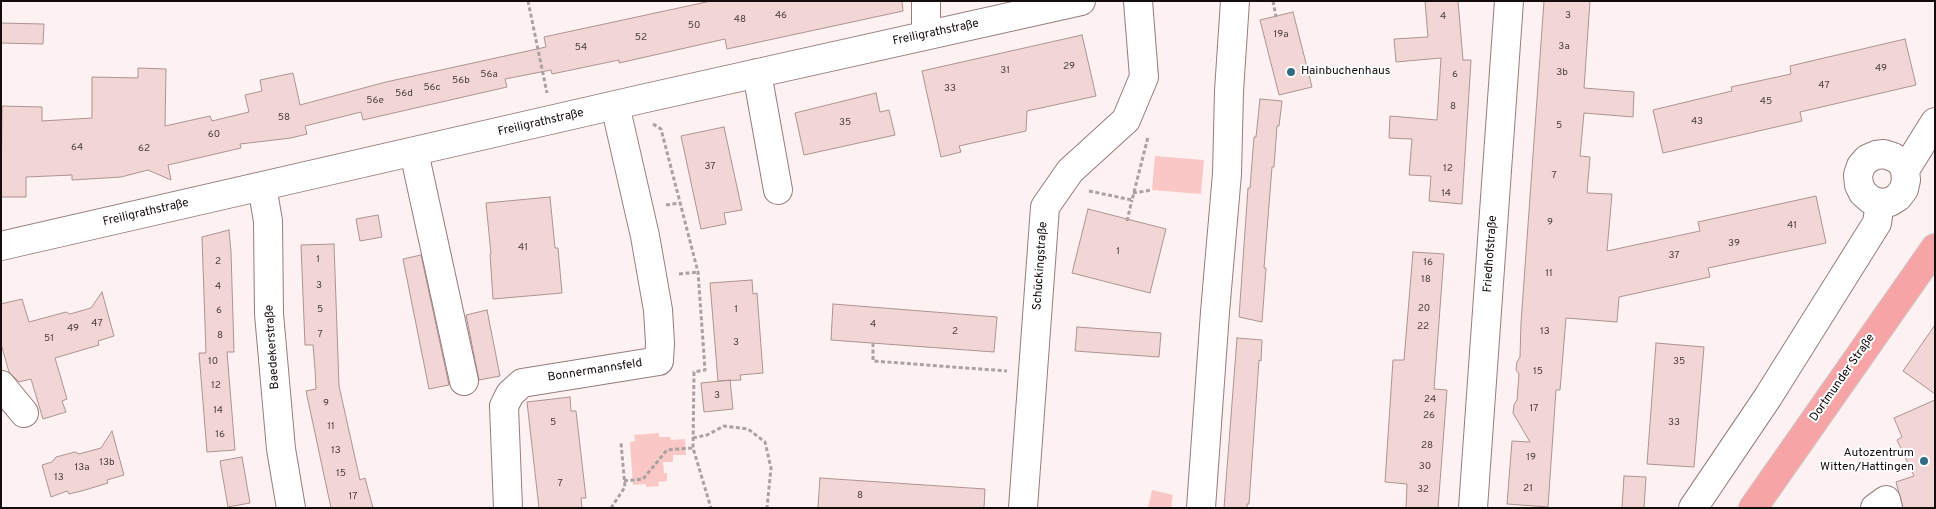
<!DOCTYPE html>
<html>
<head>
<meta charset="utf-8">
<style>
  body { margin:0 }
  #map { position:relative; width:1936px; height:509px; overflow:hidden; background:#fdf1f1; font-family:Overpass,sans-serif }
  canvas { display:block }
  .frame { position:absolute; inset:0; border:2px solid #150c0c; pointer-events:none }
</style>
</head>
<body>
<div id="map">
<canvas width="1936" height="509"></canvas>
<div class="frame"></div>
</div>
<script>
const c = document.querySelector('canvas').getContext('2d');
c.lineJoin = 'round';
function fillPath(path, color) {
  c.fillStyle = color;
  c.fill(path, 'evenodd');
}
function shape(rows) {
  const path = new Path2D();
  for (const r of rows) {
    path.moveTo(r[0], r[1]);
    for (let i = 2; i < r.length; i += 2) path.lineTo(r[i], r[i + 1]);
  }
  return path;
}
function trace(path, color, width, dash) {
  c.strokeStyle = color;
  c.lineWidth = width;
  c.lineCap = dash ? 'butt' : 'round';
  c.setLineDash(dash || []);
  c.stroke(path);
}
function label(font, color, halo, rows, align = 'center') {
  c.font = font + ' Overpass,sans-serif';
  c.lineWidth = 4;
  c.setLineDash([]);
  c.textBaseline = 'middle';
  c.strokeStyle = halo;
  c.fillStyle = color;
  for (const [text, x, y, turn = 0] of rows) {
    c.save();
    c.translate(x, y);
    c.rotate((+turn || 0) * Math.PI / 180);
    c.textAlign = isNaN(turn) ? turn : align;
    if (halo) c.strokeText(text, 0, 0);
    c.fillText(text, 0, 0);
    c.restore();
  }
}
fillPath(shape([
  [1155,156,1204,160,1201,194,1152,190],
  [659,433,659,437,670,437,671,440,685,439,686,455,673,455,673,462,663,462,664,473,667,473,667,481,658,482,659,486,646,487,646,484,633,485,630,442,635,441,634,435],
  [1152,490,1173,495,1171,508,1148,508]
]), '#f9c8c6');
const building = shape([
  [711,1,902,1,903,11,727,49,725,39,619,63,619,60,552,74,551,70,505,79,507,87,363,120,361,112,305,126,307,134,291,138,240,144,241,148,168,165,171,180,148,170,121,177,72,180,72,175,26,177,26,197,1,197,2,106,42,107,42,121,92,118,92,77,138,78,138,68,166,69,165,126,210,116,212,121,249,112,245,95,262,91,260,80,293,73,300,105,386,82,546,47,544,37,711,1],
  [1425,1,1458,1,1463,60,1471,60,1462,204,1429,201,1431,176,1409,175,1412,139,1389,138,1390,116,1437,120,1441,58,1396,62,1394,39,1428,37,1425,1],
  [1544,1,1590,1,1584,88,1634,92,1633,117,1584,113,1580,156,1590,157,1587,193,1612,194,1607,251,1700,231,1698,222,1816,196,1826,243,1708,268,1710,277,1619,297,1617,322,1566,318,1560,390,1556,390,1548,507,1507,504,1512,441,1530,442,1513,413,1514,405,1517,400,1519,374,1516,370,1517,362,1520,357,1521,323,1544,1],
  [1293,12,1312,87,1279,95,1260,20,1293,12],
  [1,23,44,24,43,44,1,43,1,23],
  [1082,35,1096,96,1027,111,1026,131,959,146,961,152,941,157,922,71,1082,35],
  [1905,39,1916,85,1800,112,1802,121,1663,153,1653,110,1732,91,1731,87,1791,74,1790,66,1905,39],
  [876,93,880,112,889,110,895,135,804,155,795,113,876,93],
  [1260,99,1282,101,1279,126,1277,126,1274,167,1272,167,1264,268,1266,268,1262,322,1239,317,1248,188,1250,188,1254,137,1256,137,1260,99],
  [724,127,742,210,724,213,726,224,701,229,681,136,724,127],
  [550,197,555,248,558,248,562,293,493,299,490,254,491,254,486,203,550,197],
  [1088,209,1166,229,1150,293,1072,273,1088,209],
  [378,215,382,237,360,241,356,219,378,215],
  [229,230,231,252,234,352,227,352,235,450,207,452,199,353,206,353,202,237,229,230],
  [334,244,339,386,360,480,365,478,373,508,331,508,306,391,316,389,315,369,313,345,305,345,301,245,334,244],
  [1413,252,1444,254,1434,389,1447,390,1438,508,1406,508,1407,484,1385,482,1393,360,1404,360,1413,252],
  [421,255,449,385,429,389,403,259,421,255],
  [752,280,753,294,757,293,763,373,740,375,741,380,718,381,710,283,752,280],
  [102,292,114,336,98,341,99,345,55,358,67,399,62,401,66,412,43,419,31,379,19,382,9,372,1,344,1,304,22,299,29,322,66,312,70,314,91,308,102,292],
  [833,304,997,317,994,352,831,340,833,304],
  [487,310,500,376,479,380,466,315,487,310],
  [1935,325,1935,394,1903,371,1935,325],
  [1077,327,1161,333,1159,357,1075,351,1077,327],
  [1237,338,1262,340,1261,361,1259,360,1249,504,1247,504,1247,508,1224,508,1237,338],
  [1656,343,1704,347,1694,467,1647,464,1656,343],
  [730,380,733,409,704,412,701,383,730,380],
  [570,397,571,411,576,411,586,498,581,498,582,508,539,508,527,402,570,397],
  [1935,400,1935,508,1903,508,1896,482,1914,476,1897,440,1902,437,1894,418,1935,400],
  [112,431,124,475,107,480,108,483,85,490,69,494,67,491,51,497,42,465,52,462,56,457,75,452,79,454,101,448,112,431],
  [242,457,250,503,228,507,220,461,242,457],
  [1624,476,1646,477,1644,508,1622,508,1624,476],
  [820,478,985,489,984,508,818,508,820,478]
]);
fillPath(building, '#f1d6d5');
trace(building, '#ac9391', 1);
const minor = shape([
  [926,1,926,35],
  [757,73,778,190],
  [414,152,464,381],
  [1905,170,1901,162,1893,157,1884,154,1876,155,1867,159,1861,166,1858,175,1859,185,1863,193,1871,200,1880,203,1890,202,1898,197,1904,189,1906,180,1905,170,1935,122],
  [262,186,268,221,269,314,281,449,291,508],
  [1,246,646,98,1081,1],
  [1,385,24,413],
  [508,508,504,406,510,394,522,383,659,361,660,343,658,310,645,236,615,105],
  [1023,508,1045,207,1070,171,1126,120,1144,77,1138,1],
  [1201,508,1215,312,1227,174,1229,91,1235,1],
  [1473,508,1509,1],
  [1693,508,1768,397,1877,223,1880,203],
  [1875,508,1886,500,1888,508]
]);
const major = shape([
  [1753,508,1935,248]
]);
trace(minor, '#957d7c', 30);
trace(major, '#d0cece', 30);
trace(shape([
  [528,1,547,93],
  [1273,1,1276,17],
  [653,124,661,129,698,272,705,370,694,372,693,448,711,508],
  [1089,191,1132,200,1148,137],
  [1133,193,1152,190],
  [666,205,680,203],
  [1127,221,1132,200],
  [679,274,698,272],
  [873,343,873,361,1007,371],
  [693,438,707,435,724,426,748,429,765,442,771,468,767,508],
  [624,481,643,479,667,450,693,448],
  [611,508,625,487,621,443]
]), '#aca1a1', 3, [4, 2.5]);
trace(minor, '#fff', 28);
trace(major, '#f7a4a7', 28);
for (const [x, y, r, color] of [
  [1291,72,5,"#336b85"],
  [1924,461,5,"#336b85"]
]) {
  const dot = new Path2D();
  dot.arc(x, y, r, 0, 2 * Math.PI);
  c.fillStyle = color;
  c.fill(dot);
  trace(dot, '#fff', 2);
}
label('10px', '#4c3e3e', null, [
  ["46",781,16],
  ["3",1568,16],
  ["4",1443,17],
  ["48",740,20],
  ["50",694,26],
  ["19a",1281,35],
  ["52",641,38],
  ["3a",1564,47],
  ["54",581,48],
  ["29",1069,67],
  ["49",1881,69],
  ["31",1005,71],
  ["3b",1562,73],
  ["56a",489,75],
  ["6",1455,75],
  ["56b",461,81],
  ["47",1824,86],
  ["56c",432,88],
  ["33",950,89],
  ["56d",404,94],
  ["56e",375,101],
  ["45",1766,102],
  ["8",1453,107],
  ["58",284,118],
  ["43",1697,122],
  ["35",845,123],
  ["5",1559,126],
  ["60",214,135],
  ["64",77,148],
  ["62",144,149],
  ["37",710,167],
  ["12",1448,169],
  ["7",1554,176],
  ["14",1446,194],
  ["9",1550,223],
  ["41",1792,226],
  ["39",1734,244],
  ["41",523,248],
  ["1",1118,252],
  ["37",1674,256],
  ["1",318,260],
  ["2",218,262],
  ["16",1428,263],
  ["11",1549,274],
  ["18",1426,280],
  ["3",319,286],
  ["4",218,287],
  ["20",1424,309],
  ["5",320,310],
  ["1",736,310],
  ["6",219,311],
  ["47",97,324],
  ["4",873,325],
  ["22",1423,327],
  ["49",73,329],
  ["2",955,332],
  ["13",1545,332],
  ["7",320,335],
  ["8",220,336],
  ["51",49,339],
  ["3",736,343],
  ["10",213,362],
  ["35",1679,362],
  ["15",1538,372],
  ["12",216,386],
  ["3",717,396],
  ["24",1430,400],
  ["9",326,404],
  ["17",1534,409],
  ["14",218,411],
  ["26",1429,416],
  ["5",553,423],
  ["33",1674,423],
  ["11",331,427],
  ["16",220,435],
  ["28",1427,446],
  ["13",336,451],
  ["19",1531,458],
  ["13b",107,463],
  ["30",1425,467],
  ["13a",82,468],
  ["15",341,474],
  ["13",59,478],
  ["7",560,484],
  ["21",1528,489],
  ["32",1423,490],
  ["8",860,496],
  ["17",353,497]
]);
label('12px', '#150c0c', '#fff', [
  ["Freiligrathstraße",936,33,-12],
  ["Freiligrathstraße",541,123,-13],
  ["Freiligrathstraße",146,213,-13],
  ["Friedhofstraße",1491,254,-86],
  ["Schückingstraße",1041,266,-86],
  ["Baedekerstraße",273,347,-94],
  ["Bonnermannsfeld",595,371,-9],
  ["Dortmunder Straße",1843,378,-55]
]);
label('12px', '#150c0c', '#fff', [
  ["Hainbuchenhaus",1301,72],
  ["Autozentrum",1914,454,"right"],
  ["Witten/Hattingen",1914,468,"right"]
], 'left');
</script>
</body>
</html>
